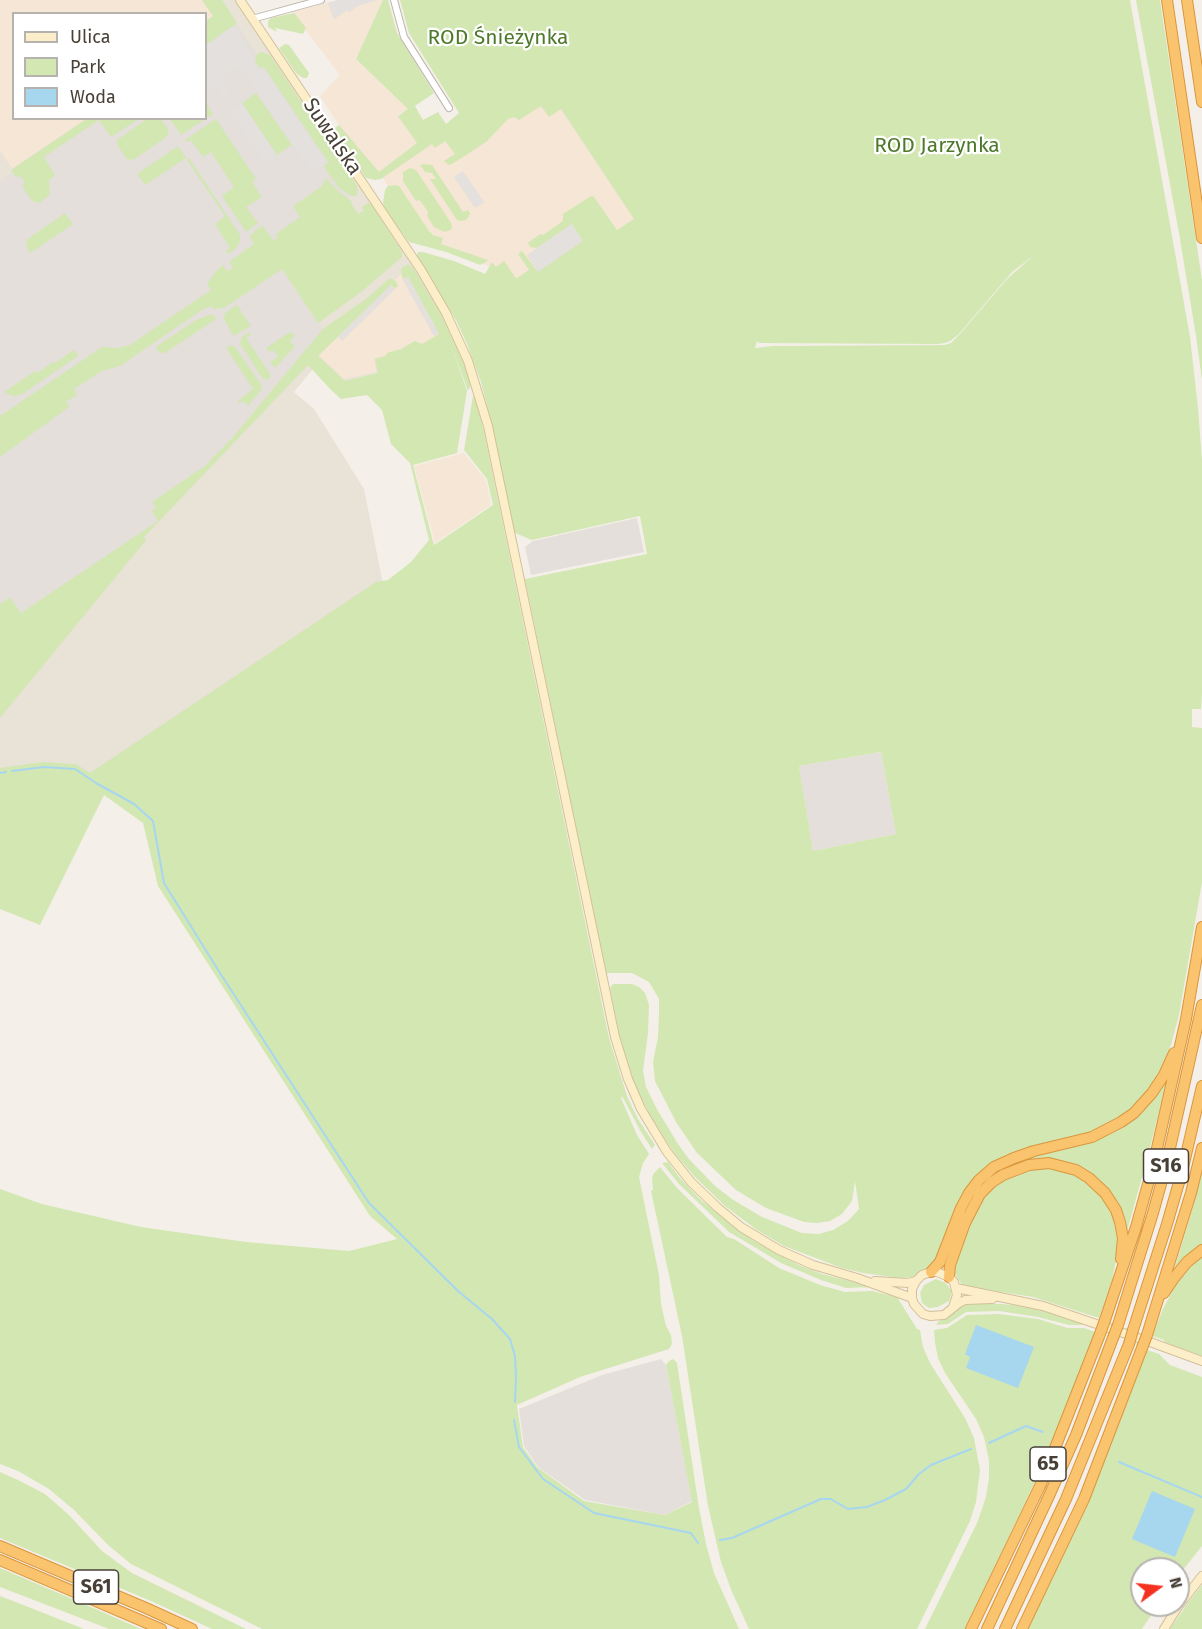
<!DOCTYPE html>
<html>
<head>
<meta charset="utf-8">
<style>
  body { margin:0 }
  #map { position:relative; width:1202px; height:1629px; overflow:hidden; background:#f4f0e9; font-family:"Fira Sans",sans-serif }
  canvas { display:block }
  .legend { position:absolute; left:12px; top:12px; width:195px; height:108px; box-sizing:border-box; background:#fff; border:2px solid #b6b3af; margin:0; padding:8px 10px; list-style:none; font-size:18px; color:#484037 }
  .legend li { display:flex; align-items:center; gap:12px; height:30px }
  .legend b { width:30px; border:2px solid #b6b3af }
  .north { position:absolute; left:1130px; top:1557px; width:60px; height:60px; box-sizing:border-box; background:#fff; border:2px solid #b6b3af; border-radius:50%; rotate:75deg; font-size:16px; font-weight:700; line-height:24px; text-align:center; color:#484037 }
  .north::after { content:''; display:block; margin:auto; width:21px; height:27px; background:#f53220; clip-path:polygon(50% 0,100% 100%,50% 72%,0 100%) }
</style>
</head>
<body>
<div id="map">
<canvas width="1202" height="1629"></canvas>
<ul class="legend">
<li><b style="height:8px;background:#fdeeca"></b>Ulica</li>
<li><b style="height:16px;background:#d3e7b3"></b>Park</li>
<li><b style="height:16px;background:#a7d6ef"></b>Woda</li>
</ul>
<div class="north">N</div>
</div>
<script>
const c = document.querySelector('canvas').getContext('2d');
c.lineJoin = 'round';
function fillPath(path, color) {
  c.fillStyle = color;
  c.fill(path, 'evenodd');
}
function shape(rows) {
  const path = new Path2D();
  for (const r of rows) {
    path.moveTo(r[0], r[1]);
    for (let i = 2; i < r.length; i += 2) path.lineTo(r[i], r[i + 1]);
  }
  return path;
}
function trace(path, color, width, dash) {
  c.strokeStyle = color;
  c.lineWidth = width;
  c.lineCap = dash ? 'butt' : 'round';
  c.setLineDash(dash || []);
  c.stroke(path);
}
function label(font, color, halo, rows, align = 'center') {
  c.font = font + ' "Fira Sans",sans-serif';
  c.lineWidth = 4.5;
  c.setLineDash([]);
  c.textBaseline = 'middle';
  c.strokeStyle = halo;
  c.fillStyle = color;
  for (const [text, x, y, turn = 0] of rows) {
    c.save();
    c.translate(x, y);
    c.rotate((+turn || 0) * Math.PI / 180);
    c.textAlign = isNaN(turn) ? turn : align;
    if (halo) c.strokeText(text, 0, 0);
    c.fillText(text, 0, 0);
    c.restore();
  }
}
fillPath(shape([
  [0,0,237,0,414,268,443,316,460,351,343,387,317,364,294,392,314,409,364,489,383,584,90,776,0,771],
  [14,14,206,14,206,118,14,118]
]), '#e8e2d7');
fillPath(shape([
  [0,0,220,0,206,39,206,14,14,14,14,118,86,119,12,169,0,150],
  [337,0,383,0,356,59,408,109,398,115,419,145,531,59,640,224,541,288,412,235,387,198,388,186,380,175,374,179,320,96,340,75,292,12],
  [405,270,444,340,374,359,377,372,344,379,318,355],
  [464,453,486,480,491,505,435,543,414,466]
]), '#f5e6d5');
fillPath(shape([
  [234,20,352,194,235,273,271,250,331,341,143,537,0,717,0,181,88,119,206,118,206,40],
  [637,518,644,552,531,575,525,547,533,541],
  [881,752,896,834,813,851,799,766],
  [661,1359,666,1365,692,1501,665,1515,585,1500,538,1467,524,1446,519,1409,602,1375]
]), '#e4dfda');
fillPath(shape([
  [202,0,222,0,237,23,206,45,206,21,213,16],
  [383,0,388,0,397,33,434,93,415,106,423,120,438,112,446,124,459,113,409,33,400,0,1130,0,1190,337,1198,408,1202,461,1202,694,1201,709,1192,709,1192,727,1202,728,1202,882,1179,1015,1171,1045,1162,1067,1151,1086,1136,1103,1120,1117,1102,1128,1076,1137,1030,1147,1005,1156,990,1164,974,1179,959,1199,935,1264,913,1277,900,1278,863,1273,842,1268,784,1246,757,1230,725,1206,695,1177,674,1153,652,1119,636,1088,624,1059,610,988,613,984,632,984,639,987,645,993,649,1005,648,1033,643,1071,646,1087,658,1111,678,1144,689,1159,715,1186,732,1199,762,1217,802,1233,819,1234,833,1230,848,1221,859,1209,855,1181,852,1201,842,1214,830,1221,817,1223,804,1222,766,1208,736,1190,697,1153,676,1122,655,1081,653,1062,658,1037,659,1014,659,999,649,982,632,973,606,973,525,579,647,554,640,516,532,540,515,533,489,414,481,382,467,344,456,320,417,256,418,252,423,252,454,261,485,274,492,262,496,267,504,261,515,277,517,278,529,270,518,254,522,251,538,272,572,224,537,248,530,247,528,243,540,234,543,235,563,221,563,214,591,196,594,197,617,230,634,219,561,109,549,117,541,106,519,120,514,117,508,119,486,142,452,164,449,165,444,161,455,154,445,141,435,148,432,144,381,179,375,180,366,178,334,130,335,128,339,125,379,172,417,143,398,116,408,109,356,59],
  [1033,256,1007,279,960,334,951,343,945,345,773,346,755,348,757,341,759,343,938,344,945,343,950,341,959,334,1012,272],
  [881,752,896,834,813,851,799,766],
  [1136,0,1160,0,1202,280,1202,380,1196,336,1179,233],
  [294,13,306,28,303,34,275,28,277,32,268,27,268,21,271,18],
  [285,44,289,45,309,73,307,78,303,78,296,73,279,48],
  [261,52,270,55,356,184,358,190,356,196,352,196,340,189,328,173,324,166,328,162,264,67,260,69,255,61,256,55],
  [256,93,292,145,277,155,242,103],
  [206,103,213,114,181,135,170,119,206,118],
  [88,118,139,119,111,137,99,120,44,157,55,175,49,180,50,194,40,203,32,201,22,186,25,183,20,176,16,177,11,170],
  [147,119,161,119,168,129,168,134,165,138,133,160,127,159,117,145,117,140],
  [216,119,256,179,252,182,262,197,246,207,258,223,246,232,222,196,234,187,211,152,203,157,191,140,187,142,185,140],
  [178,146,186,158,145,185,137,174],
  [189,158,240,235,240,242,235,249,230,253,226,253,225,252,230,248,215,224,225,216,187,160],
  [424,164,432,165,463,212,468,210,470,214,466,220,462,221,457,220,430,179,436,179,432,173,425,172,420,165],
  [410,168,416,170,451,223,452,226,451,230,444,232,434,227,427,216,428,212,420,200,416,201,403,181,403,172],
  [326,178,338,191,351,201,352,205,358,214,364,211,362,207,368,203,371,204,402,252,402,257,361,292,318,323,282,269,224,308,214,309,211,306,202,310,120,366,102,371,74,389,77,395,66,402,69,407,0,457,0,416,102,347,118,348,130,345,211,290,207,284,216,271,223,265,227,271,233,268,229,262,254,244,250,237,255,230,263,226,273,240,278,238,276,234,300,217,293,206,322,186],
  [395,185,399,186,429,231,433,235,443,238,441,244,488,260,486,262,480,265,446,252,409,242,386,211,383,203,385,190,388,186],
  [65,213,73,224,32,252,29,252,26,243,29,238],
  [408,264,413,268,442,316,466,368,471,385,468,391,449,339,467,391,457,453,413,465,434,545,493,505,487,479,464,450,473,396,476,398,484,432,609,1038,627,1096,638,1119,655,1145,652,1149,641,1132,622,1096,621,1098,637,1135,649,1154,643,1163,639,1177,659,1275,661,1304,666,1326,671,1335,672,1344,669,1349,580,1377,517,1405,523,1447,537,1467,584,1501,665,1515,692,1502,666,1365,669,1361,673,1359,677,1363,699,1508,706,1544,714,1573,739,1629,262,1629,131,1564,108,1545,74,1510,49,1489,18,1471,0,1464,0,1189,42,1204,141,1227,246,1242,349,1251,397,1239,370,1216,158,886,143,823,104,795,40,925,0,909,0,768,42,762,76,764,90,773,376,582,388,580,411,562,429,540,410,463,391,444,382,410,367,395,341,399,331,390,308,365,144,537,146,540,0,718,0,604,10,597,21,613,158,521,152,511,156,508,152,502,205,466,233,437,323,329,366,299,390,278,396,281,398,287,394,288,391,285,318,356,345,381,378,373,375,359,385,356,387,353,401,349,415,341,422,344,439,334,408,277,403,279,402,276,401,269],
  [237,305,251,326,235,335,232,334,224,319,225,313],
  [209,315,214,315,216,319,165,353,163,352,160,354,156,348,157,346,196,320],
  [250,332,251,334,246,338,270,374,270,377,267,380,263,379,240,344,242,337],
  [290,332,295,335,290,342,295,346,275,368,270,362,278,357,273,350,269,352,266,348],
  [231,345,236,348,262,386,262,389,248,406,243,401,239,403,238,401,253,389,226,348],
  [74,350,78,355,78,356,21,395,13,396,4,392,35,371,37,373,53,362,55,363],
  [1168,1076,1147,1159,1126,1235,1125,1228,1126,1220,1122,1209,1100,1180,1079,1167,1056,1159,1032,1159,1020,1162,1005,1168,990,1177,970,1198,989,1176,1003,1167,1021,1159,1098,1139,1116,1131,1134,1118],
  [668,1162,679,1177,700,1199,729,1223,754,1241,799,1265,822,1274,873,1287,846,1288,821,1280,781,1263,729,1232,679,1184,662,1163],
  [660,1167,677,1188,727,1237,734,1239,779,1268,820,1285,845,1292,872,1291,897,1297,917,1329,920,1330,923,1347,930,1363,965,1418,974,1438,980,1470,976,1502,970,1521,917,1629,749,1629,732,1592,721,1562,708,1506,682,1336,651,1191,653,1190,652,1178,654,1173],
  [1050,1167,1069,1172,1087,1181,1100,1193,1110,1209,1117,1227,1118,1251,1112,1280,1099,1318,1033,1297,963,1286,955,1274,954,1270,973,1215,984,1196,999,1182,1029,1169],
  [1202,1171,1202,1244,1187,1256,1174,1270,1193,1207],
  [1202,1255,1202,1356,1164,1342,1164,1340,1152,1336,1163,1309,1176,1284,1190,1266],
  [936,1279,946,1283,951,1290,951,1296,949,1301,938,1307,929,1308,922,1303,920,1293,924,1285],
  [972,1303,1002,1304,1023,1306,1047,1312,1085,1325,1069,1325,1038,1317,999,1311,966,1312,948,1324,936,1325,939,1321,948,1318,959,1307],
  [999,1314,1038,1319,1068,1328,1084,1328,1095,1332,1066,1406,1034,1484,965,1629,925,1629,977,1523,986,1497,989,1478,989,1461,984,1437,976,1419,945,1373,938,1358,935,1343,934,1330,947,1328,967,1315],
  [1147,1350,1159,1354,1170,1365,1202,1377,1202,1546,1178,1576,1178,1569,1142,1569,1142,1605,1158,1605,1142,1629,1027,1629,1078,1524,1108,1452],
  [0,1472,18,1480,45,1494,69,1515,102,1551,132,1573,246,1629,212,1629,151,1601,0,1538],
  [0,1568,91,1607,141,1629,109,1629,0,1587],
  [1202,1585,1202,1629,1170,1629,1187,1604],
  [0,1596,31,1608,84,1629,0,1629]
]), '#d3e7b3');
fillPath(shape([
  [337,0,377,0,358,6,349,12,347,10,334,19,328,3],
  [233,26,253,56,253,62,258,70,263,67,328,163,312,173,239,67,222,78,231,92,224,97,215,85,206,92,206,46],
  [242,103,277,155,264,164,229,112],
  [463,171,484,202,475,208,454,177],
  [572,224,583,241,538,272,527,255],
  [408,277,439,334,434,336,403,280],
  [391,285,395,289,342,341,338,337]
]), '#e3e0dd');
fillPath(shape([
  [976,1325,1034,1347,1018,1388,966,1368,970,1357,965,1354],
  [1152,1491,1195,1509,1175,1557,1132,1539]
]), '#a7d6ef');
trace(shape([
  [12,771,44,767,75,769,96,783,134,804,153,821,164,883,220,973,369,1203,458,1291,492,1319,510,1339,515,1356,516,1377,515,1402],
  [0,773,6,772],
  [514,1420,519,1447,543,1479,594,1513,691,1533,698,1543],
  [989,1443,1026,1426,1043,1432],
  [1119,1462,1202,1497],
  [720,1540,732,1538,821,1499,831,1499,848,1509,867,1507,885,1500,906,1489,919,1474,931,1465,971,1449]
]), '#a7d6ef', 2);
const street = shape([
  [394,0,404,37,449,108],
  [252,19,321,0]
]);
const secondary = shape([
  [240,0,421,270,446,313,468,361,488,426,615,1037,628,1079,641,1109,667,1152,691,1182,717,1207,741,1227,779,1250,813,1265,857,1278,912,1298],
  [875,1281,908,1283,916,1281],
  [956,1288,1043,1306,1150,1342,1202,1361],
  [953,1307,957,1295,954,1282,949,1277,937,1272,931,1272,922,1275,916,1281,912,1289,912,1298,914,1304,923,1314,930,1316,944,1315,959,1303,965,1300,992,1299],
  [1164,1629,1177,1608,1202,1576]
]);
const highway = shape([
  [1167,0,1202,238],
  [1187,0,1202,102],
  [931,1272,940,1262,961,1208,969,1193,979,1180,994,1167,1014,1158,1034,1151,1092,1137,1121,1122,1134,1113,1152,1093,1164,1075,1174,1053],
  [949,1277,950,1265,965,1223,980,1194,992,1182,1003,1175,1029,1165,1049,1163,1076,1170,1089,1178,1105,1193,1116,1210,1120,1222,1123,1238,1121,1259],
  [1164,1293,1174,1278,1187,1262,1202,1250],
  [1105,1320,1136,1227,1153,1166,1186,1019,1202,927],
  [1118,1325,1153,1213,1166,1166,1202,1005],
  [1133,1330,1167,1224,1182,1172,1202,1086],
  [1147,1335,1191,1193,1202,1148],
  [0,1546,146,1608,192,1629],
  [0,1560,161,1629],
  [971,1629,1040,1486,1100,1334],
  [987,1629,1049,1496,1076,1435,1113,1338],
  [1005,1629,1066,1499,1129,1344],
  [1022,1629,1084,1499,1142,1348]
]);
trace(street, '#bfb7ac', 8);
trace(secondary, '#d3c099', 10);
trace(highway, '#da963d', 12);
trace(street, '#fff', 6);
trace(secondary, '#fdeeca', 8);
trace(highway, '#fac36e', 10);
const highwayBridge = shape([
  [1100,1334,1105,1320],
  [1113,1338,1118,1325],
  [1129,1344,1133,1330],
  [1142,1348,1147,1335]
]);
trace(highwayBridge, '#da963d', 12, []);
trace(highwayBridge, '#fac36e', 10);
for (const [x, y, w] of [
  [1166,1166,45],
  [1048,1464,36],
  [96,1587,45]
]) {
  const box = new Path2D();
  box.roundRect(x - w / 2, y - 17, w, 34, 4.5);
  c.fillStyle = '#fff';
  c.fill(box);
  trace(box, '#484037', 1.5);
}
label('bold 20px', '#484037', null, [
  ["S16",1166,1166],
  ["65",1048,1464],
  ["S61",96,1587]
]);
label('21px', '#4e792b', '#fff', [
  ["ROD Śnieżynka",498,38],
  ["ROD Jarzynka",937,146]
]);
label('21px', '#484037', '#fff', [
  ["Suwalska",332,137,56]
]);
</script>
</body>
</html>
